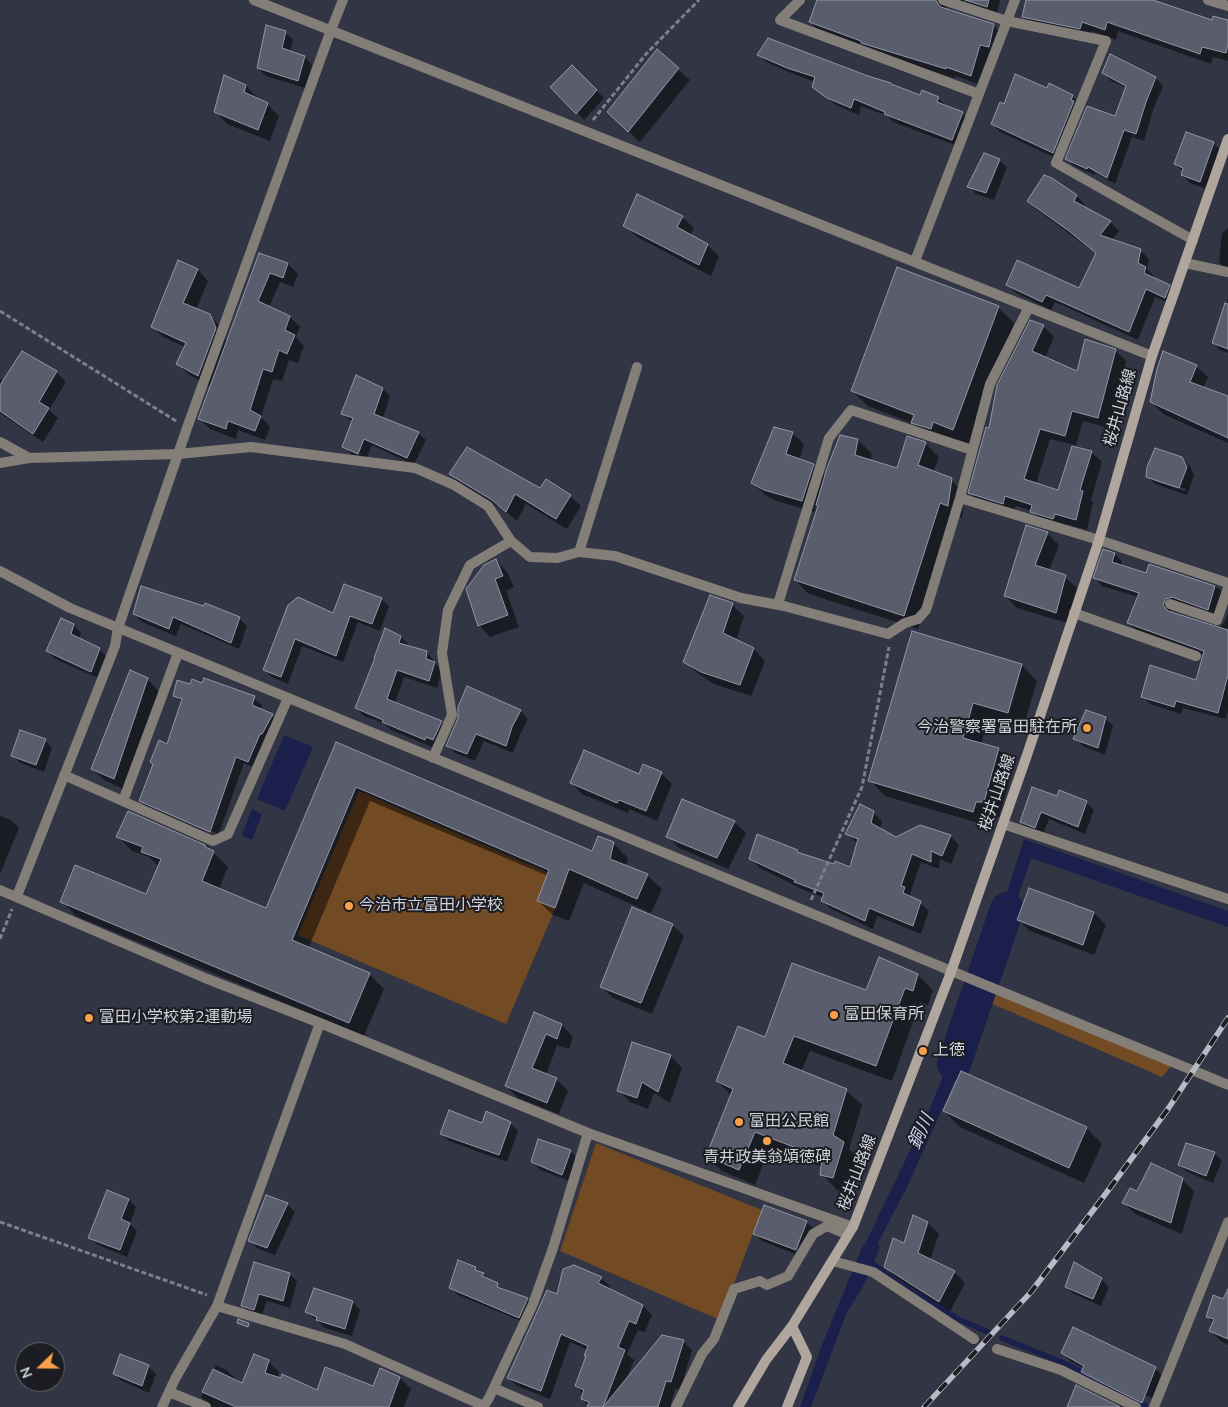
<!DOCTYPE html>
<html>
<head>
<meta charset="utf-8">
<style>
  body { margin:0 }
  #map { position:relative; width:1228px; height:1407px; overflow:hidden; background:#323543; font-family:"Nunito Sans",sans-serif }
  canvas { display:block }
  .north { position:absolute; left:15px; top:1342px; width:50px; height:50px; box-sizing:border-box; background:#1c1d23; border:1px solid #64666d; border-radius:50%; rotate:248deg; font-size:14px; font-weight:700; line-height:20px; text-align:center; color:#d0d3db }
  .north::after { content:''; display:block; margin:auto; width:18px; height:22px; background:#f8a14a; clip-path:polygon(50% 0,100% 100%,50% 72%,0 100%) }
</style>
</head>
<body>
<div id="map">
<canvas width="1228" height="1407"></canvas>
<div class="north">N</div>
</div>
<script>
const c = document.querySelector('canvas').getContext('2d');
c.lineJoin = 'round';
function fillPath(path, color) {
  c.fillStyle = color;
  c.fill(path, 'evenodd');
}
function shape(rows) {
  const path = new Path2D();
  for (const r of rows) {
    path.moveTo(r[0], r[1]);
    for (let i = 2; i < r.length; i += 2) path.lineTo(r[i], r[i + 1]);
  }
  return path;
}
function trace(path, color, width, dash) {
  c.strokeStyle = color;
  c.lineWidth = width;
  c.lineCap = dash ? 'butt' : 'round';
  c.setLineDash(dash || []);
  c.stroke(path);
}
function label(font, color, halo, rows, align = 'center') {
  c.font = font + ' "Nunito Sans","Noto Sans JP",sans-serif';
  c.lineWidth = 4;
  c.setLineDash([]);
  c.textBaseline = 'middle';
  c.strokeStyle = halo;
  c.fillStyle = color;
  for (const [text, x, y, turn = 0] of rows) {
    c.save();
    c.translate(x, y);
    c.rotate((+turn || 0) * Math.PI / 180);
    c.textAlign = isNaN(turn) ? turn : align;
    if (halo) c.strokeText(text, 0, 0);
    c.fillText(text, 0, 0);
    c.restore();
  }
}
fillPath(shape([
  [359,791,567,881,506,1024,298,935],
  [984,988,1171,1066,1162,1077,981,999],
  [596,1143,762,1210,720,1320,560,1251]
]), '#724a24');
fillPath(shape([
  [284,735,313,747,285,811,257,799],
  [252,809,262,814,252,840,242,835],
  [1024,839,1228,911,1228,927,1031,858,998,956,988,951],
  [966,1019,978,1023,949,1094,907,1187,878,1243,880,1247,865,1283,847,1312,811,1407,800,1407,822,1345,863,1245,865,1244,928,1113]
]), '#1b1f4c');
fillPath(shape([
  [823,0,1000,0,997,16,951,3,946,7,946,10,994,26,1003,35,980,85,956,76,955,78,872,52,820,32,810,22],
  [1027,0,1149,0,1213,21,1228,21,1228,61,1213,57,1211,64,1118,31,1116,40,1092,31,1091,39,1034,27,1023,17],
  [285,32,293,40,290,52,305,57,312,65,305,88,266,76,258,68],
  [657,51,690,80,640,142,609,112],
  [759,54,893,87,921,97,938,98,946,106,962,113,970,121,960,147,893,122,888,116,861,106,859,115,836,105,821,94,813,87,815,82,796,75,766,62],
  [1111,56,1156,78,1163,86,1153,110,1144,141,1132,137,1115,184,1095,173,1095,175,1074,166,1067,158,1115,117,1127,88,1111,81,1104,73],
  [572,67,604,98,584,120,552,87],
  [246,86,258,98,257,99,267,104,279,116,270,141,227,124,216,112],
  [1048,89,1072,96,1080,104,1060,160,1000,132,992,124,1005,106],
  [1213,143,1221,151,1207,189,1190,183,1182,175,1183,172,1175,164],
  [999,160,1007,167,994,200,976,194,969,186],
  [1051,179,1077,196,1085,205,1083,207,1110,222,1119,231,1112,240,1140,250,1149,259,1147,269,1154,276,1153,279,1169,286,1178,295,1174,305,1155,297,1138,340,1055,302,1051,310,1016,293,1008,284,1079,290,1097,254,1037,210,1028,201],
  [682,217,694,228,690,236,707,245,719,256,711,276,637,237,625,225],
  [1228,228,1228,272,1219,262,1222,233],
  [259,255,288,264,298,274,293,287,280,282,269,307,290,317,300,327,296,337,304,346,298,363,289,360,282,381,273,379,261,417,270,427,265,440,238,430,236,439,210,429,200,419,211,387,188,374,177,363,185,347,163,337,152,326,198,270,208,281,196,310,209,315,220,326,227,343],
  [1228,299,1228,353,1220,350,1213,343],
  [998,307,1014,323,969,444,949,437,946,444,929,438,914,424,868,406,852,391],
  [1031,322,1043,326,1054,337,1045,358,1077,372,1115,350,1126,361,1108,428,1083,421,1075,448,1091,452,1102,462,1091,500,1093,502,1087,530,1066,524,1064,529,1042,522,1032,511,1016,506,1013,514,980,504,970,493,990,429],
  [1050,439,1074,445,1059,491,1036,484],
  [1196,366,1208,377,1203,388,1228,398,1228,443,1163,414,1151,402],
  [56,372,66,382,49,410,58,418,43,442,0,413,0,379,4,382],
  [357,377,383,389,390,396,383,418,418,433,426,440,414,465,372,445,366,461,351,454,344,446,353,422,342,414],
  [792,433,804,444,799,460,813,465,825,477,858,440,872,454,870,461,898,470,925,443,939,457,933,472,951,480,965,494,962,518,953,516,918,629,809,594,795,580,819,507,816,504,814,512,777,501,765,495,753,483],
  [1182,458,1190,466,1194,475,1187,495,1155,484,1147,476],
  [1154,478,1186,489,1185,491,1154,481],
  [450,474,570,496,581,506,567,529,526,504,517,521,504,510,461,485],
  [1047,533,1059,545,1049,571,1065,577,1077,588,1067,623,1017,608,1005,596],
  [1114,554,1122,561,1121,566,1147,574,1150,565,1220,589,1228,597,1220,618,1174,606,1170,610,1171,613,1219,628,1224,623,1228,613,1228,710,1226,719,1183,708,1181,714,1150,704,1142,696,1197,681,1204,655,1136,630,1128,623,1138,597,1102,586,1095,578],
  [496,560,507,572,514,587,506,591,519,627,490,637,479,625],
  [381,599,389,606,380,631,358,622,343,662,302,646,288,684,272,677,265,670,289,606,333,615],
  [732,605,744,616,736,641,754,649,765,661,751,696,714,684,697,673,685,661],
  [134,614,239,618,247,626,239,649,181,624,176,636,142,622],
  [61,619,74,625,81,633,79,639,99,649,107,657,98,678,55,659,47,651],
  [401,637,408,644,407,647,427,652,442,671,437,688,404,677,395,703,441,722,449,730,441,747,433,744,432,747,391,730,385,724,364,716,356,708],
  [1022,665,1037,681,1023,728,989,717,981,744,998,749,1014,765,999,817,991,817,989,826,885,796,870,780],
  [147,679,159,691,125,790,104,780,92,769],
  [203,685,254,698,262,705,260,710,272,716,280,723,256,768,244,763,217,839,148,808,140,800,154,765,151,762,168,746,182,703,175,695,191,686],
  [148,803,216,833,215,836,148,806],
  [467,687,521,711,528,719,520,735,513,753,484,741,475,761,455,753,448,745,460,718],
  [1105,718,1113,726,1105,755,1083,746,1075,738],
  [45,740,52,748,44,772,20,763,13,755],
  [337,744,593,853,613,843,628,858,626,866,647,875,662,889,651,913,584,883,569,921,553,915,538,901,548,876,370,801,308,949,369,974,384,989,364,1036,76,916,62,901,147,896,159,867,149,857,132,851,118,836,205,846,213,852,228,867,219,889,267,910],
  [661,773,672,784,657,821,629,809,628,813,582,794,571,783],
  [1057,797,1086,802,1094,810,1085,834,1049,819,1043,834,1029,830,1021,822],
  [873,812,882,821,880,829,896,838,950,836,959,845,951,864,940,859,939,869,921,862,910,894,912,899,920,903,929,911,921,934,877,916,873,929,831,909,822,901,823,897,804,890,760,868,751,859,797,851,801,855,834,866,851,868,858,844,847,834],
  [0,816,11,820,19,828,0,874],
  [734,822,746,833,728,869,679,848,668,836],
  [1030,889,1094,913,1106,925,1094,955,1030,931,1018,920],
  [672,925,684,936,652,1014,613,998,601,986],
  [918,975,933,990,928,1005,920,1002,892,1081,810,1051,801,1072,846,1090,862,1105,849,1149,859,1159,848,1193,837,1190,822,1174,822,1167,770,1147,755,1185,722,1171,707,1156,732,1096,717,1081,766,1039,867,992],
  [535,1014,562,1025,573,1037,569,1049,557,1045,546,1075,556,1079,568,1091,559,1114,518,1098,506,1086],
  [671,1056,682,1068,670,1103,654,1093,648,1109,630,1102,619,1090],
  [944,1111,1086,1128,1102,1144,1084,1183,960,1127],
  [510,1123,518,1131,507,1162,449,1141,442,1134,483,1124],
  [570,1151,578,1159,570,1181,540,1170,533,1162],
  [1214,1153,1222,1161,1213,1183,1187,1172,1179,1165],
  [1182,1179,1194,1191,1182,1234,1135,1214,1124,1203,1138,1193],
  [129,1200,136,1207,130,1224,137,1231,127,1257,98,1245,90,1238],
  [287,1204,295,1212,275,1255,257,1248,250,1240],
  [806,1222,814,1229,803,1257,762,1241,755,1234],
  [928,1223,939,1234,930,1260,954,1272,965,1283,950,1312,896,1278,885,1267,904,1244],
  [254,1263,289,1274,297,1281,290,1308,267,1301,261,1317,250,1313,243,1306],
  [475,1268,504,1291,527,1299,534,1306,526,1323,458,1295,451,1288],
  [601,1278,610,1286,609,1289,643,1306,652,1315,645,1332,638,1330,627,1354,634,1360,626,1380,683,1341,692,1350,680,1390,675,1389,670,1407,589,1407,582,1399,584,1394,576,1386,587,1357,588,1350,570,1342,550,1399,517,1386,508,1377,557,1296],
  [1101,1279,1109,1287,1101,1306,1074,1294,1066,1287],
  [353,1302,360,1310,352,1336,325,1328,307,1312],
  [1228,1303,1228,1345,1222,1342,1210,1331,1214,1323,1207,1316],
  [1062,1353,1155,1368,1163,1376,1154,1399,1146,1395,1142,1405,1090,1380,1083,1372,1084,1368,1070,1361],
  [268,1361,279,1372,278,1378,318,1391,374,1388,381,1369,400,1378,411,1389,404,1407,211,1407,201,1397,216,1365,226,1370,243,1385],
  [148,1366,156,1374,149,1393,122,1381,114,1374]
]), '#0007');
trace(shape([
  [868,1260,900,1284,958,1319,988,1332],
  [1002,1338,1066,1364,1145,1405]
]), '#1b1f4c', 5.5);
trace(shape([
  [954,1064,1007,909]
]), '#1b1f4c', 34);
const building = shape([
  [817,0,936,0,938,4,941,7,994,24,989,47,980,45,971,76,946,67,946,69,861,43,861,41,809,22,817,0],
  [965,0,989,0,987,7,965,0],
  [1026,0,1153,0,1212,20,1213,16,1228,20,1228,44,1226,53,1202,47,1200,54,1107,22,1105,30,1082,22,1080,29,1022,17,1026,0],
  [266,25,286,31,282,48,305,56,298,81,257,68,266,25],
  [768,38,868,76,891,83,891,84,920,95,922,90,939,97,937,102,963,112,952,140,884,114,885,112,854,99,851,108,827,98,812,87,815,77,787,68,757,55,768,38],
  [657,49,679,68,628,132,607,112,657,49],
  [1110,54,1156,77,1146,102,1136,134,1124,130,1107,178,1088,167,1087,169,1065,159,1087,106,1115,116,1126,86,1102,73,1110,54],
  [572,65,597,90,576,114,550,87,572,65],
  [1015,74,1047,88,1049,83,1073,95,1071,100,1074,101,1053,153,991,124,1000,102,1004,104,1015,74],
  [224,75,246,85,244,92,268,103,258,130,214,112,224,75],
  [1186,132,1214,142,1200,182,1181,175,1183,168,1174,164,1186,132],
  [984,153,1000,159,986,193,967,187,984,153],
  [1044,175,1052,178,1077,195,1074,201,1111,221,1100,235,1141,249,1138,263,1146,267,1144,273,1170,285,1165,298,1146,289,1129,332,1046,295,1042,302,1006,285,1017,260,1079,288,1096,253,1069,231,1027,201,1044,175],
  [637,194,683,216,677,227,708,244,699,265,623,226,637,194],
  [259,253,288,263,283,278,270,273,258,301,290,316,285,330,295,335,287,354,279,350,272,372,263,369,250,410,261,416,255,431,228,421,226,429,198,419,259,253],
  [178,260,198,269,183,303,210,314,216,328,198,376,176,364,186,343,151,327,178,260],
  [897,267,999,306,953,430,933,422,931,429,911,423,914,415,851,391,897,267],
  [1225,303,1228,304,1228,349,1212,343,1225,303],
  [1030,320,1044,325,1032,351,1077,371,1085,339,1116,349,1098,418,1072,411,1065,436,1040,429,1024,479,1058,490,1072,446,1092,451,1080,490,1083,491,1076,520,1055,514,1053,519,1030,512,1032,505,1005,496,1003,504,968,493,986,427,989,428,997,385,1030,320],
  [22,351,57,371,39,402,49,408,33,434,0,411,0,385,22,351],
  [1163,351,1197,365,1190,382,1228,396,1228,438,1150,402,1157,369,1163,351],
  [356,375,383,388,374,414,419,432,407,458,364,439,358,454,342,447,353,418,341,414,356,375],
  [774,427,793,432,786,454,814,464,802,501,764,490,751,483,774,427],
  [840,435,858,439,855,455,897,468,907,436,926,442,918,465,952,478,948,506,940,503,904,616,794,580,818,506,816,505,827,468,840,435],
  [467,447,540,488,546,479,571,495,556,519,515,494,506,512,492,500,449,474,467,447],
  [1155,448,1182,457,1187,467,1179,488,1146,477,1147,467,1155,448],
  [1026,525,1048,532,1035,565,1066,575,1056,613,1004,596,1026,525],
  [1103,549,1115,553,1112,562,1146,573,1149,564,1215,586,1208,610,1172,597,1166,599,1163,605,1168,611,1228,630,1228,675,1218,713,1176,701,1174,707,1141,697,1150,665,1196,680,1204,651,1127,623,1139,593,1093,578,1103,549],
  [496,559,503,576,495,579,508,615,478,626,466,589,484,565,496,559],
  [344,584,382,598,372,624,350,616,336,656,295,639,281,677,263,670,288,605,298,597,333,613,344,584],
  [141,586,204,606,205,603,240,617,231,643,173,617,169,629,133,614,141,586],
  [710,595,733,603,723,633,754,648,740,685,701,672,683,662,710,595],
  [61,618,74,624,71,634,100,648,91,672,46,651,61,618],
  [385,628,401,636,399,643,427,651,426,659,435,662,429,681,397,670,387,699,442,721,433,740,426,737,425,740,382,722,383,720,355,708,375,658,374,658,385,628],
  [912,631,1022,664,1008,713,973,703,963,738,999,748,984,802,976,802,973,812,868,781,912,631],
  [130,670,148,678,114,779,91,769,130,670],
  [204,678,255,696,252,705,273,714,262,734,260,734,248,762,236,757,210,832,139,801,153,764,150,762,159,740,167,744,182,699,173,696,177,680,190,684,192,679,202,683,204,678],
  [467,686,521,710,512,727,506,746,476,734,467,754,446,746,458,718,458,707,467,686],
  [1086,710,1106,717,1098,748,1073,739,1086,710],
  [20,730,46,739,36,765,11,756,20,730],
  [336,742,592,851,598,836,614,842,610,859,648,874,637,899,569,869,555,908,537,901,549,870,356,787,292,940,370,973,349,1023,60,902,75,865,146,894,161,859,141,852,143,847,116,837,128,811,205,845,205,847,214,851,202,881,266,908,336,742],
  [584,750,639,774,643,764,662,772,646,811,619,800,617,803,570,783,584,750],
  [1032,787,1057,796,1059,790,1087,801,1078,827,1041,812,1035,828,1020,822,1032,787],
  [682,799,735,821,717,858,666,837,682,799],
  [860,804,874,811,871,823,896,837,920,825,951,835,942,856,931,851,931,862,912,854,901,886,905,887,903,893,921,901,913,926,869,908,865,921,821,901,824,893,794,882,795,880,749,859,757,834,798,850,797,852,834,864,835,861,850,867,858,839,845,834,860,804],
  [1029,888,1094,912,1083,945,1017,920,1029,888],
  [632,907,673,924,641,1003,600,987,632,907],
  [879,957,918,974,913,991,905,988,876,1066,794,1036,783,1063,847,1089,833,1135,844,1142,833,1178,820,1175,822,1158,755,1132,739,1170,706,1156,733,1089,716,1081,738,1026,765,1037,792,963,866,990,879,957],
  [534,1012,562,1024,557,1039,546,1034,532,1068,557,1078,547,1103,505,1086,534,1012],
  [632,1042,671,1055,658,1092,642,1082,637,1098,617,1091,632,1042],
  [961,1071,1087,1127,1069,1168,943,1111,961,1071],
  [449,1110,482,1123,486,1111,511,1122,499,1155,440,1134,449,1110],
  [538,1139,571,1150,562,1175,531,1162,538,1139],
  [1186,1143,1215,1152,1206,1176,1178,1165,1186,1143],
  [1151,1163,1183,1178,1171,1223,1122,1203,1130,1188,1137,1191,1151,1163],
  [107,1190,129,1199,121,1219,130,1223,120,1250,88,1238,107,1190],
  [266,1195,288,1203,267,1248,248,1241,266,1195],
  [764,1205,807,1221,796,1250,753,1234,764,1205],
  [913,1215,928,1222,918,1253,955,1271,939,1302,884,1267,893,1238,904,1243,913,1215],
  [458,1260,476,1267,475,1270,484,1273,482,1276,498,1283,497,1287,528,1298,519,1318,449,1288,458,1260],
  [254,1262,290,1273,283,1301,259,1294,254,1310,241,1306,254,1262],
  [1074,1262,1102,1278,1093,1299,1065,1287,1074,1262],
  [574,1265,602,1277,598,1283,643,1305,636,1324,629,1321,618,1347,625,1350,603,1407,587,1407,589,1402,581,1399,584,1390,575,1386,586,1356,584,1356,588,1346,561,1334,541,1391,507,1378,547,1290,557,1294,563,1269,574,1265],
  [314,1288,353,1301,345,1329,316,1320,317,1317,305,1312,314,1288],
  [1228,1289,1228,1339,1209,1331,1214,1319,1206,1317,1213,1295,1223,1299,1228,1289],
  [238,1319,249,1323,248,1327,237,1323,238,1319],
  [1073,1327,1156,1367,1142,1403,1081,1372,1084,1366,1061,1353,1073,1327],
  [662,1335,684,1340,671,1382,666,1381,658,1407,603,1407,662,1335],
  [120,1354,149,1365,142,1386,113,1374,120,1354],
  [254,1354,269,1360,265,1373,281,1378,282,1374,317,1390,325,1367,373,1386,380,1368,400,1377,389,1407,236,1407,202,1392,213,1369,242,1383,254,1354],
  [1076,1385,1120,1407,1067,1407,1076,1385]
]);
fillPath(building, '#5a5d6c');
trace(building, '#9296a7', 1);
trace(shape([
  [593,120,646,54,699,0],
  [0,311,176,421],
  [811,900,862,787,889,647],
  [0,939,12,909],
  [0,1222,207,1295]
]), '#7d808b', 3, [5, 2.5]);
trace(shape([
  [254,0,1152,356],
  [800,0,780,20,979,94],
  [943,0,1007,21,1106,41,1056,163,1193,240],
  [915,261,1015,0],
  [1185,263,1228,272],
  [0,442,29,458],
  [0,463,29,458,178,454,251,447,415,468,454,485,488,506,511,541,530,557,557,558,579,552,615,556,741,598,784,606,888,634,905,623,918,619,926,610,960,498,990,384,1029,307],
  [960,498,1099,540,1228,583],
  [579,552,637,367],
  [778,604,829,438,851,410,972,450],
  [1170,604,1217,620,1228,588],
  [1074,613,1196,656],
  [433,758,452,715,442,653,448,610,470,565,511,541],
  [64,775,213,841,228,834,288,698],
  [123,801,178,653],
  [1003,824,1228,899],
  [0,890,205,978,320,1023,588,1133,853,1227],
  [17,896,115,646,118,628,187,428,331,30,343,0],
  [833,1261,873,1272,974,1339],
  [217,1306,345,1344,484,1406],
  [997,1349,1061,1370,1136,1407],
  [494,1388,538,1407],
  [169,1392,206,1407],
  [162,1407,175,1379,217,1306,320,1023],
  [483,1407,489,1398,533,1304,553,1248,588,1133],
  [676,1407,702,1354,714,1339,734,1289,760,1281,767,1285,788,1276,813,1234,827,1226,848,1235],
  [1154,1407,1228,1222]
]), '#847e79', 10);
trace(shape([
  [1208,0,1228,6],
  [0,571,70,608,1228,1085]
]), '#847e79', 10);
trace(shape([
  [738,1407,766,1360,792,1326,853,1227,951,972,1027,755,1099,540,1152,356,1228,139],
  [787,1407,807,1357,792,1326]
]), '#b1a69e', 10);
const rail = shape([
  [924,1407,1031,1292,1104,1196,1168,1109,1228,1018]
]);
trace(rail, '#b8bbc4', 5.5);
trace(rail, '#1c1d23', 4, [11]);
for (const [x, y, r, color] of [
  [1087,728,5,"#f8a14a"],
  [349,906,5,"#f8a14a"],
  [834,1015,5,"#f8a14a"],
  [89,1018,5,"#f8a14a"],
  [923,1051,5,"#f8a14a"],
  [739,1122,5,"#f8a14a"],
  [767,1141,5,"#f8a14a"]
]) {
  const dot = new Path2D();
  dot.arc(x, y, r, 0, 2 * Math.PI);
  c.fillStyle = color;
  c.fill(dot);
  trace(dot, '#1c1d23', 2);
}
label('16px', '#d0d3db', '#1c1d23', [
  ["桜井山路線",1121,408,-74],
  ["桜井山路線",998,793,-71],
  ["桜井山路線",858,1173,-69]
]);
label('16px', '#d0d3db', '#1c1d23', [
  ["今治警察署富田駐在所",1077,728,"right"],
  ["今治市立富田小学校",359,906],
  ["富田保育所",844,1015],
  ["富田小学校第2運動場",99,1018],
  ["上徳",933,1051],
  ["富田公民館",749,1122],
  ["青井政美翁頌徳碑",767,1158,"center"]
], 'left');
label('italic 18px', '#ccd3f3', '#1c1d23', [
  ["銅川",922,1132,-65]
]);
</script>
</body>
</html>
